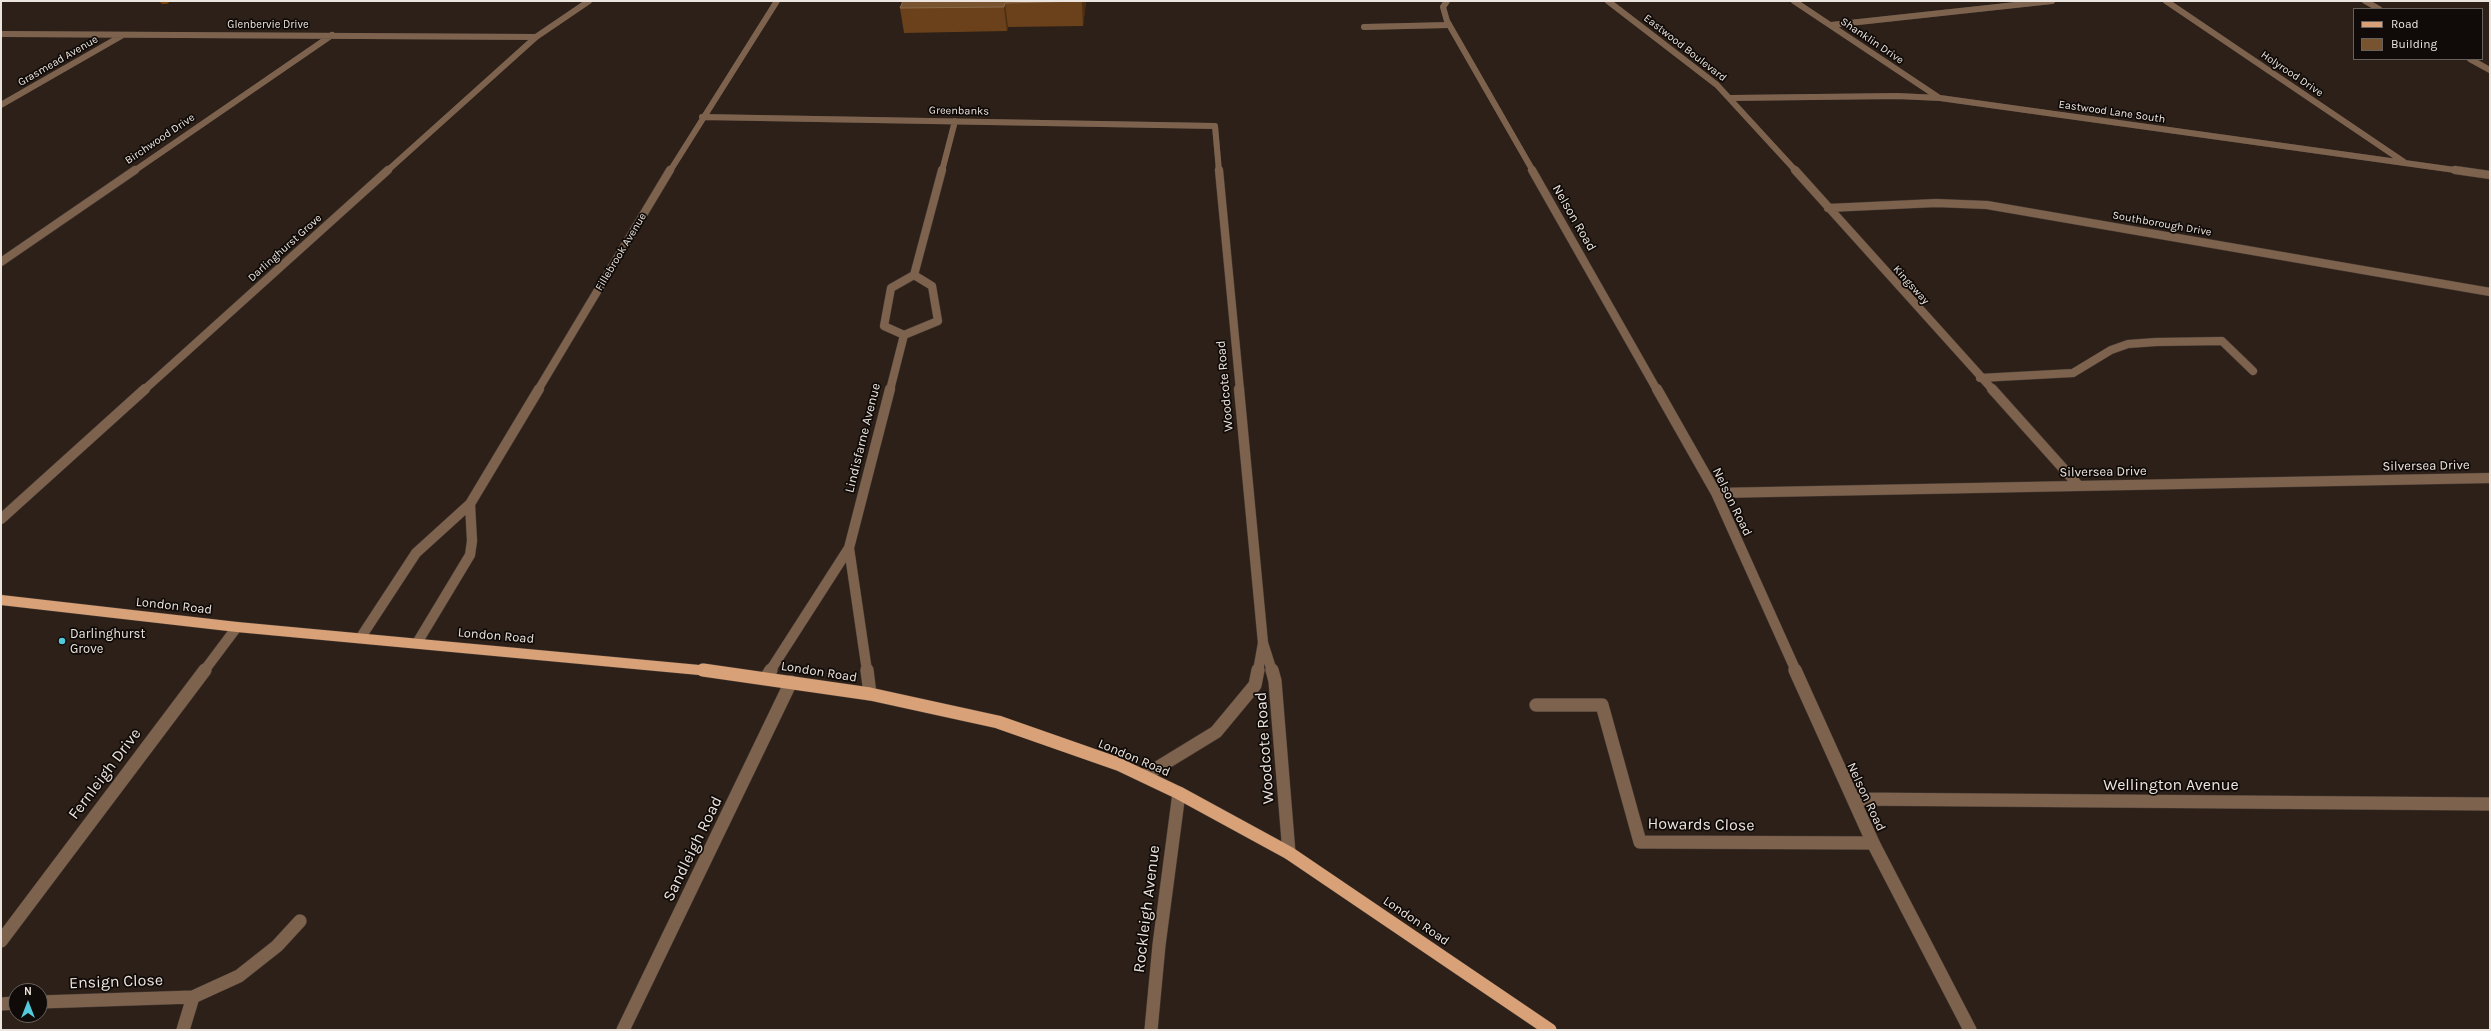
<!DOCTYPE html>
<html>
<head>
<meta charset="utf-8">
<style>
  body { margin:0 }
  #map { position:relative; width:2491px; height:1031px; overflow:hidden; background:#2c2018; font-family:Karla,sans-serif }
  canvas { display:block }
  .frame { position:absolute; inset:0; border:2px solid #ece4de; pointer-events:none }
  .legend { position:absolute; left:2353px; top:8px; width:130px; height:52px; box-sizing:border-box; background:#100b08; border:1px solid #68625e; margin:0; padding:5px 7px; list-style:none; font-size:12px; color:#ece4de }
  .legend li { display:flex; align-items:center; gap:8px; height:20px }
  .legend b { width:20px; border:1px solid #68625e }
  .north { position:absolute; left:8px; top:983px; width:40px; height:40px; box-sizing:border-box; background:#100b08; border:1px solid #68625e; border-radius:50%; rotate:0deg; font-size:11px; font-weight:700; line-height:16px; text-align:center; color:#ece4de }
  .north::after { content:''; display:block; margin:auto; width:14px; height:18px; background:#53cadc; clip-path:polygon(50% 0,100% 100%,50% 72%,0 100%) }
</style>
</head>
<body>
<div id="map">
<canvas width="2491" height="1031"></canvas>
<div class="frame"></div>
<ul class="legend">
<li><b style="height:5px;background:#d8a177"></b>Road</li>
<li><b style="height:11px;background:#78532f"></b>Building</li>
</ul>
<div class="north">N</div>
</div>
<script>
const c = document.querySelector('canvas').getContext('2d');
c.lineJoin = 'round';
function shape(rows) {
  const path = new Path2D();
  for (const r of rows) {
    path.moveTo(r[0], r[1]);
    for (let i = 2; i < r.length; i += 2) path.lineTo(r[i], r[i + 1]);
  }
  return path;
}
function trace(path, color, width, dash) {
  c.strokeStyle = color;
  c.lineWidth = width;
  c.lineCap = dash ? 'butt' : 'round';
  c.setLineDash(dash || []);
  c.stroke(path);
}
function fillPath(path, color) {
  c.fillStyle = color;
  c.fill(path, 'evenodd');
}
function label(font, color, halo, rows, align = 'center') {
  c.font = font + ' Karla,sans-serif';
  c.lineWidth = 3.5;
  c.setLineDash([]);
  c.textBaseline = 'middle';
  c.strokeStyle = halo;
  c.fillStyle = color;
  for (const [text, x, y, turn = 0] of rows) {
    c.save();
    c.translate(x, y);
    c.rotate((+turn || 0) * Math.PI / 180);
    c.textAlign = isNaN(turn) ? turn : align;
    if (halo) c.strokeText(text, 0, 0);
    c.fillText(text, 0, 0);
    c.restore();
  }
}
trace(shape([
  [163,1,166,1]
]), '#794004', 6);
const serviceFar1 = shape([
  [1364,27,1449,25]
]);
const service = shape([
  [1536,705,1602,705,1640,842,1873,843]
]);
const minorFar3 = shape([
  [1447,1,1443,7,1447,21,1533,171],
  [1608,1,1717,85,1796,171],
  [1794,1,1938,97],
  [2166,1,2404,162],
  [2365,1,2379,9],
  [1831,25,2052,1],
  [1,34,536,37],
  [2470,59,2490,70],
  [1730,98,1897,96,1940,98,2462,171],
  [1,105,123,35],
  [702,117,1215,126,1219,171],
  [134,171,332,35],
  [387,171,536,37,589,1],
  [670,171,777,1],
  [942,171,955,121]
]);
const minorFar2 = shape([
  [1219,170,1240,390],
  [1532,170,1657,390],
  [1795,170,1993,390],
  [2455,170,2490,175],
  [1828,208,1936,203,1987,205,2490,292],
  [1,262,135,170],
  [914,275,932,286,938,321,904,335,884,326,891,288,914,275],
  [914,275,942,170],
  [1980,378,2073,373,2111,350,2128,344,2156,342,2222,341,2253,371],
  [144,390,388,170],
  [538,390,670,170],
  [890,390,904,335]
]);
const minorFar1 = shape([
  [1239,389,1263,643],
  [1657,389,1716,493,1796,671],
  [1992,389,2078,485],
  [1716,493,2490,478],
  [470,504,539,389],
  [1,519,145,389],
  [849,548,890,389],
  [361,637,416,553,470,504,472,541,470,555,417,643],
  [204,671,237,627],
  [770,671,849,548,867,671],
  [1258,671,1263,643,1272,671]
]);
const minor = shape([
  [867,670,870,694],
  [1272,670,1275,681,1289,853],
  [1795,670,1873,843,1970,1030],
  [766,678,771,670],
  [1144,776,1216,732,1255,685,1258,670],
  [1853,799,2490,804],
  [1,941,205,670],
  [193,997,239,976,277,946,300,921],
  [40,1002,193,997,183,1030],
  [1,1004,16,1003],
  [623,1030,791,682],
  [1151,1030,1159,945,1179,793]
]);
const primaryFar1 = shape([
  [1,600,237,627,710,671]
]);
const primary = shape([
  [703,670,870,694,998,722,1118,764,1179,793,1289,853,1550,1030]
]);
trace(serviceFar1, '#473b34', 6);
trace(service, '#473b34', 14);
trace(minorFar3, '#473b34', 6);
trace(minorFar2, '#473b34', 9);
trace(minorFar1, '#473b34', 11);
trace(minor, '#473b34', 14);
trace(primaryFar1, '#473b34', 11);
trace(primary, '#473b34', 14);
trace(serviceFar1, '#7d624e', 6);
trace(service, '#7d624e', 13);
trace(minorFar3, '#7d624e', 6);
trace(minorFar2, '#7d624e', 8);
trace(minorFar1, '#7d624e', 10);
trace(minor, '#7d624e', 13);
trace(primaryFar1, '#d8a177', 10);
trace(primary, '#d8a177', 13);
fillPath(shape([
  [903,1,1086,1,1083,26,1008,27,1007,31,904,33,900,8]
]), '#6a411a');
fillPath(shape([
  [1082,1,1086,1,1083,26],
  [1005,3,1008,27,1007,31,1004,7]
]), '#4b2d10');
const building = shape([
  [903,1,1082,1,1005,3,1004,7,900,8,903,1]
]);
fillPath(building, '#78532f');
trace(building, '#8a6a4a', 1);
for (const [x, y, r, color] of [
  [62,641,4,"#53cadc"]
]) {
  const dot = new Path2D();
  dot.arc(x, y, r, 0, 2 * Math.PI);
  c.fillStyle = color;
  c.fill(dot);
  trace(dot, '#100b08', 1.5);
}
label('11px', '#ece4de', '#100b08', [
  ["Glenbervie Drive",268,25],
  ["Shanklin Drive",1872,41,34],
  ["Eastwood Boulevard",1685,48,38],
  ["Grasmead Avenue",58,61,-30],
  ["Holyrood Drive",2292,74,34],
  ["Greenbanks",959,111,1],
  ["Eastwood Lane South",2112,112,8],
  ["Birchwood Drive",160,139,-34],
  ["Southborough Drive",2162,224,10],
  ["Darlinghurst Grove",285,248,-42],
  ["Fillebrook Avenue",621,252,-59],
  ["Kingsway",1911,285,48]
]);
label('13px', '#ece4de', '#100b08', [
  ["Nelson Road",1574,218,60],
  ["Woodcote Road",1225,386,-95],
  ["Lindisfarne Avenue",863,438,-76],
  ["Silversea Drive",2426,466,-1],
  ["Silversea Drive",2103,472,-1],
  ["Nelson Road",1732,502,64],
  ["London Road",174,606,6],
  ["London Road",496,636,5],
  ["London Road",819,672,9],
  ["London Road",1134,758,23],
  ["Nelson Road",1866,797,65],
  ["London Road",1416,921,34]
]);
label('13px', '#ece4de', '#100b08', [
  ["Darlinghurst",70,634],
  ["Grove",70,649]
], 'left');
label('16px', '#ece4de', '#100b08', [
  ["Woodcote Road",1265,748,-94],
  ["Fernleigh Drive",105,774,-53],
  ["Wellington Avenue",2171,785],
  ["Howards Close",1701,825,1],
  ["Sandleigh Road",693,849,-64],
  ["Rockleigh Avenue",1147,909,-83],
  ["Ensign Close",116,982,-2]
]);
</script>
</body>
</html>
